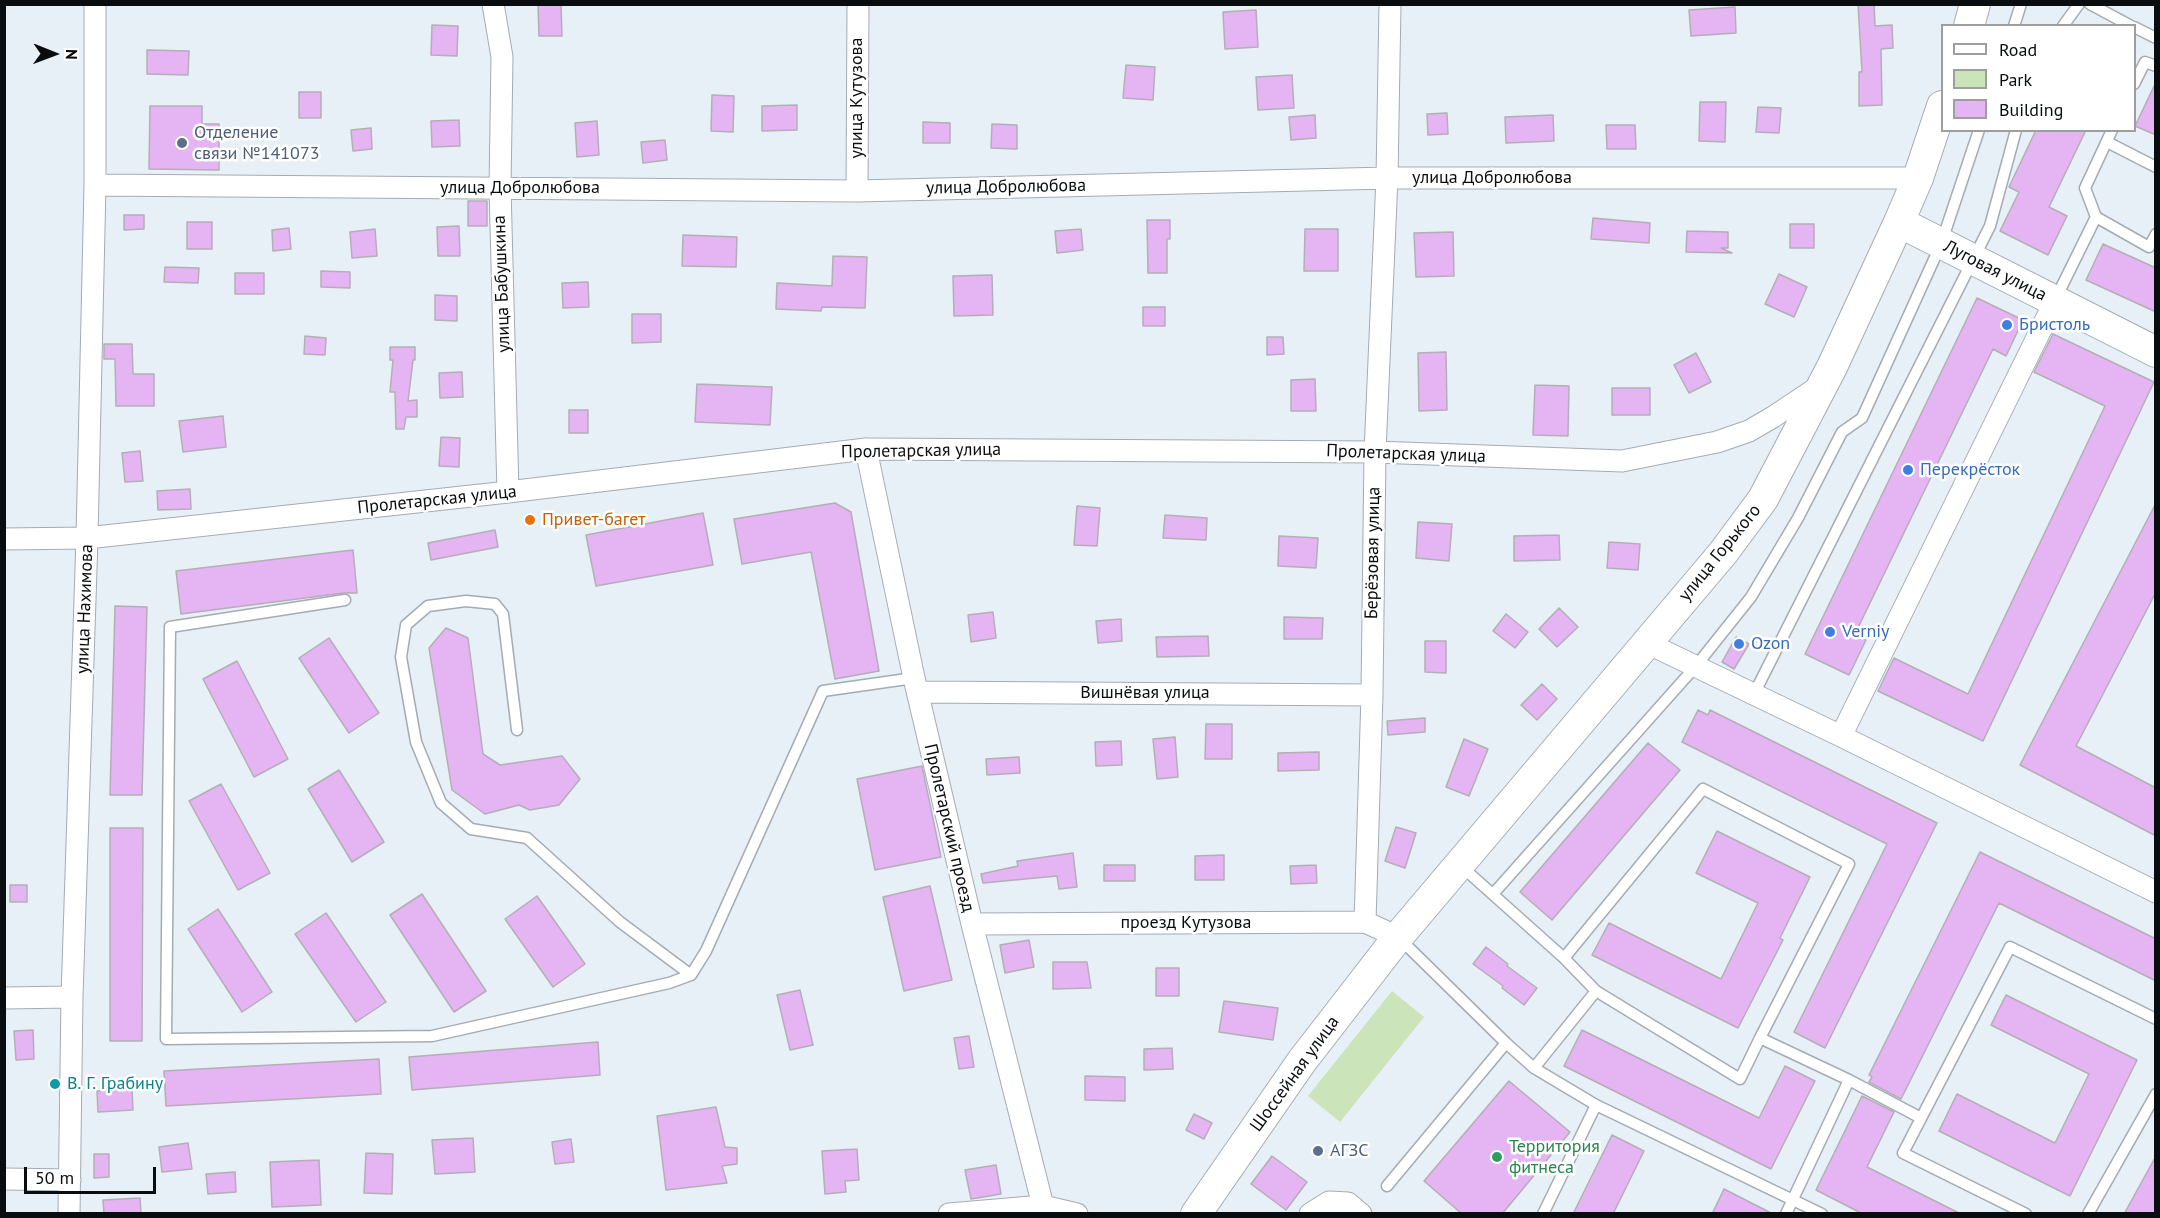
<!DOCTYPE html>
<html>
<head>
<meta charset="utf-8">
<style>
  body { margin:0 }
  #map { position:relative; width:2160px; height:1218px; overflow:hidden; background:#e7eff7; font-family:"PT Sans",sans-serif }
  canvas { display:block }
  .frame { position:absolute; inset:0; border:6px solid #0a0d0f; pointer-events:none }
  .legend { position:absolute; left:1941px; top:24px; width:195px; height:108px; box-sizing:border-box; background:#fff; border:2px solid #9d9e9f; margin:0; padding:8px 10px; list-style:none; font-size:18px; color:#0a0d0f }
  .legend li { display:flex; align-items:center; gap:12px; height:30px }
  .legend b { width:30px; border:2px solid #9d9e9f }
  .north { position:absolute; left:24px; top:24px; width:60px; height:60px; -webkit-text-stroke:4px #fff; paint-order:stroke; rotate:91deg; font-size:16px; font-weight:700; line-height:24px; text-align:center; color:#0a0d0f }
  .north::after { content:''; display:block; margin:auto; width:21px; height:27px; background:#0a0d0f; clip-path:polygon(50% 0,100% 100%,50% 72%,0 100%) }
  .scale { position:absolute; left:24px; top:1167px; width:132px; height:27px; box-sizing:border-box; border:3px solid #0a0d0f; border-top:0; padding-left:8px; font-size:18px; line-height:21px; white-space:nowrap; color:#0a0d0f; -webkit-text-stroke:4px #fff; paint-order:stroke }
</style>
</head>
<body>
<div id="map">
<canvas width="2160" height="1218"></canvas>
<div class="frame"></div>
<ul class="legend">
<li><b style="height:8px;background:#fff"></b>Road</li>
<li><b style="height:16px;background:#cbe4b9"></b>Park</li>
<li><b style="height:16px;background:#e5b4f3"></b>Building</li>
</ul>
<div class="north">N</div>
<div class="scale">50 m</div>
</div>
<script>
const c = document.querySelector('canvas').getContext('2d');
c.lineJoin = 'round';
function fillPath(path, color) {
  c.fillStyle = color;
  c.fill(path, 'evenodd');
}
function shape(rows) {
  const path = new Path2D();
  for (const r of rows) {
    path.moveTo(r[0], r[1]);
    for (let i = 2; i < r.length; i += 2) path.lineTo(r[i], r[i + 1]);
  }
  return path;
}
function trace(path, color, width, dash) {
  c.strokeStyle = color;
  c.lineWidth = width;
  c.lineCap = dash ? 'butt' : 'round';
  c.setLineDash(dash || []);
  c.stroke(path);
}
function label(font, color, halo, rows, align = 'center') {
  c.font = font + ' "PT Sans",sans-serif';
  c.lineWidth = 5;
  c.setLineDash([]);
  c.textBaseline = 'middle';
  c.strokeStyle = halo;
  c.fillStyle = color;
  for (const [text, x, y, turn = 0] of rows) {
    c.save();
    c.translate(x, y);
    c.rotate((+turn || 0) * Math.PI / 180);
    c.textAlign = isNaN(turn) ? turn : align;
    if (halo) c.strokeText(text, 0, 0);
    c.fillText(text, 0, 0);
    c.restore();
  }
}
fillPath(shape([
  [1392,991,1424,1017,1340,1122,1308,1096]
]), '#cbe4b9');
const building = shape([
  [538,4,561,4,562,36,539,36,538,4],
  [1858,4,1874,4,1875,26,1892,25,1893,48,1881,49,1882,105,1859,106,1859,72,1862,72,1858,4],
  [1735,7,1736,33,1691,36,1689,10,1735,7],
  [1256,10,1258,47,1225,49,1223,12,1256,10],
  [432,25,458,26,457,56,431,55,432,25],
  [147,50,189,51,188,75,147,74,147,50],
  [1126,65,1155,67,1153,100,1123,98,1126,65],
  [1292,75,1294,108,1258,110,1256,77,1292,75],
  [2156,82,2156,135,2135,126,2156,82],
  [299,92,321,92,321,118,299,118,299,92],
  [712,95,734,96,733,132,711,131,712,95],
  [1700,102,1726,102,1725,142,1699,141,1700,102],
  [797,105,797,130,762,131,762,106,797,105],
  [150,106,202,106,202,124,219,124,219,170,149,169,150,106],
  [1758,107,1781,108,1779,133,1756,132,1758,107],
  [1447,113,1448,134,1428,135,1427,114,1447,113],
  [1315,115,1316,138,1291,140,1289,117,1315,115],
  [1553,115,1554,141,1506,143,1505,117,1553,115],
  [459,120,460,146,432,147,431,121,459,120],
  [597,121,599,155,577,157,575,123,597,121],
  [923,122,950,123,950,143,923,143,923,122],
  [992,124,1017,125,1017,149,991,148,992,124],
  [1606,125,1635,125,1636,149,1607,149,1606,125],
  [371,128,372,149,353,151,351,130,371,128],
  [2036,130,2086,130,2049,207,2067,216,2048,255,2000,231,2019,192,2009,187,2036,130],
  [665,140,667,160,643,163,641,142,665,140],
  [468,201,487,201,487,226,468,226,468,201],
  [124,215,144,215,144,229,124,230,124,215],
  [1593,218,1650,223,1649,243,1591,239,1593,218],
  [1147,220,1170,220,1170,239,1167,239,1167,273,1148,273,1147,220],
  [187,222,212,222,212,249,187,249,187,222],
  [1790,224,1814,224,1814,248,1790,248,1790,224],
  [459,226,460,256,438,256,437,227,459,226],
  [289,228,291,249,273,251,272,230,289,228],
  [375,229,377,256,352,258,350,232,375,229],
  [1081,229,1083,250,1057,253,1055,231,1081,229],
  [1305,229,1338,229,1338,271,1304,271,1305,229],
  [1687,231,1728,232,1728,248,1721,248,1732,253,1686,252,1687,231],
  [1453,232,1454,276,1416,277,1414,233,1453,232],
  [683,235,737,237,736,267,682,266,683,235],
  [2103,244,2156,268,2156,312,2086,280,2103,244],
  [833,256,867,257,865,308,822,307,821,311,776,309,777,283,832,286,833,256],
  [165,267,199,268,198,283,164,282,165,267],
  [321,271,350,272,350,288,321,287,321,271],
  [235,273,264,273,264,294,235,294,235,273],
  [1779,274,1807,287,1794,317,1765,304,1779,274],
  [992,275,993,315,954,316,953,276,992,275],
  [588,282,589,307,563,308,562,283,588,282],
  [435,295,457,296,457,321,435,320,435,295],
  [1977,298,2023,320,2006,356,1993,349,1855,634,1866,640,1849,675,1805,654,1977,298],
  [1143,307,1165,307,1165,326,1143,326,1143,307],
  [632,314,661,314,661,342,632,343,632,314],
  [2053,334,2154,382,1983,741,1878,691,1894,658,1968,694,2105,406,2034,372,2053,334],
  [305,336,326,338,325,355,304,354,305,336],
  [1267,337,1283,337,1284,354,1267,355,1267,337],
  [104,344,132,344,133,374,154,374,154,406,116,406,115,359,104,359,104,344],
  [390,347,415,347,415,360,413,360,408,401,417,400,417,417,406,417,404,429,396,429,395,392,390,392,393,360,390,360,390,347],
  [1446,352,1447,410,1419,411,1418,353,1446,352],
  [1696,353,1711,382,1689,393,1674,365,1696,353],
  [462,372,463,397,440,398,439,373,462,372],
  [1315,379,1316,411,1291,411,1291,380,1315,379],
  [697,384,772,387,770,425,695,422,697,384],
  [1535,385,1569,386,1568,436,1533,435,1535,385],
  [1612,388,1650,388,1650,415,1612,415,1612,388],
  [569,410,588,410,588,433,569,433,569,410],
  [223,416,226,447,183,452,179,421,223,416],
  [441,437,460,438,459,467,439,466,441,437],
  [140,451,143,481,125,482,122,453,140,451],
  [190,489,191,509,158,510,157,491,190,489],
  [835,503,851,512,879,671,835,679,811,552,742,564,734,519,835,503],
  [2156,503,2156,592,2076,746,2156,788,2156,836,2020,765,2156,503],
  [1077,506,1100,508,1097,546,1074,545,1077,506],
  [703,513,713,565,596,586,586,535,703,513],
  [1165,515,1207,518,1206,540,1163,538,1165,515],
  [1418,522,1452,524,1449,561,1416,558,1418,522],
  [495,530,498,547,431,560,428,543,495,530],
  [1559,535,1560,560,1514,561,1514,536,1559,535],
  [1279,536,1318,538,1316,568,1278,566,1279,536],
  [1609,542,1640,544,1638,570,1607,568,1609,542],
  [353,550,357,593,344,593,181,614,176,571,353,550],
  [115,606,147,607,142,795,110,795,115,606],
  [1559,608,1578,627,1557,647,1539,629,1559,608],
  [993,612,996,638,971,642,968,615,993,612],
  [1506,614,1528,632,1515,648,1493,631,1506,614],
  [1284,617,1323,618,1322,639,1284,639,1284,617],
  [1121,619,1122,641,1098,643,1096,621,1121,619],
  [446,628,468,638,483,754,500,765,562,756,580,779,559,805,530,810,519,805,485,814,452,790,429,648,446,628],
  [1208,636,1209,656,1157,657,1156,637,1208,636],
  [1736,637,1749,644,1734,669,1722,662,1736,637],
  [329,638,379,713,349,733,299,658,329,638],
  [1425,641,1446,641,1446,673,1425,672,1425,641],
  [237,661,288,759,254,777,203,679,237,661],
  [1542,684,1557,699,1537,720,1521,705,1542,684],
  [1698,710,1708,715,1710,710,1937,823,1825,1048,1794,1032,1887,844,1682,742,1698,710],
  [1425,718,1425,732,1388,735,1387,721,1425,718],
  [1206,724,1232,724,1232,759,1205,759,1206,724],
  [1175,737,1178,777,1157,779,1153,739,1175,737],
  [1464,739,1488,749,1469,796,1446,787,1464,739],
  [1121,741,1122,765,1096,766,1095,742,1121,741],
  [1648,743,1680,770,1552,920,1520,892,1648,743],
  [1319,752,1319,770,1278,771,1278,753,1319,752],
  [1019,757,1020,773,987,775,986,759,1019,757],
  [922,766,941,857,875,870,857,779,922,766],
  [339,770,384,842,352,862,308,789,339,770],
  [221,784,270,873,238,890,189,801,221,784],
  [1396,827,1416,833,1405,868,1385,861,1396,827],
  [110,828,143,828,142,1041,110,1041,110,828],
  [1717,831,1810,877,1780,938,1783,940,1738,1028,1592,955,1609,923,1721,979,1758,903,1696,873,1717,831],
  [1980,852,2156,939,2156,981,1999,903,1901,1099,1869,1082,1872,1077,1869,1075,1980,852],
  [1073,853,1077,887,1059,889,1057,876,983,883,981,874,1018,866,1017,861,1073,853],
  [1224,855,1224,880,1195,880,1195,856,1224,855],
  [1104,865,1135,865,1135,881,1104,881,1104,865],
  [1316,865,1317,883,1291,884,1290,866,1316,865],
  [10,885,27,885,27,902,10,902,10,885],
  [930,886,952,980,904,991,883,897,930,886],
  [422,894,486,991,454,1012,390,915,422,894],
  [537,896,585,964,553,987,505,919,537,896],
  [218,909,272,992,242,1012,188,929,218,909],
  [326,913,386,1002,356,1022,295,934,326,913],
  [1029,940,1034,967,1005,973,1000,945,1029,940],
  [1486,947,1508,964,1507,966,1537,988,1524,1005,1502,988,1503,986,1473,964,1486,947],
  [1053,962,1087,962,1091,988,1053,989,1053,962],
  [1156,968,1179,968,1179,996,1156,996,1156,968],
  [800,990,813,1045,790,1050,777,995,800,990],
  [2006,995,2137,1060,2070,1196,1939,1131,1957,1094,2055,1143,2089,1074,1991,1025,2006,995],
  [1224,1001,1278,1008,1273,1040,1219,1032,1224,1001],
  [33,1030,34,1059,16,1060,14,1031,33,1030],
  [1582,1030,1759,1118,1785,1066,1815,1081,1771,1169,1564,1066,1582,1030],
  [969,1036,974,1067,959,1069,954,1038,969,1036],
  [598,1042,600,1075,412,1090,409,1057,598,1042],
  [1172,1048,1173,1069,1144,1070,1144,1049,1172,1048],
  [379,1059,381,1094,166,1106,164,1071,379,1059],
  [1085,1076,1125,1077,1125,1101,1085,1100,1085,1076],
  [1509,1081,1570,1132,1502,1214,1462,1214,1424,1181,1509,1081],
  [132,1090,133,1110,98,1112,97,1091,132,1090],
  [1862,1096,1894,1112,1867,1167,1961,1214,1863,1214,1816,1190,1862,1096],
  [716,1107,725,1147,737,1148,737,1164,722,1166,727,1183,666,1190,657,1116,716,1107],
  [1194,1114,1212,1123,1204,1139,1186,1130,1194,1114],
  [1612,1135,1644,1151,1613,1214,1573,1214,1612,1135],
  [473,1138,475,1172,435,1174,432,1140,473,1138],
  [571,1139,574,1162,555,1164,552,1142,571,1139],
  [188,1143,192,1169,162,1172,159,1147,188,1143],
  [857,1149,859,1180,845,1181,846,1192,825,1194,822,1151,857,1149],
  [366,1153,393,1154,392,1194,364,1193,366,1153],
  [94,1154,109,1154,109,1177,94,1178,94,1154],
  [1272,1156,1307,1182,1286,1210,1251,1184,1272,1156],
  [2156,1156,2156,1214,2124,1214,2156,1156],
  [319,1160,321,1205,272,1207,270,1162,319,1160],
  [996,1165,1001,1194,971,1199,965,1170,996,1165],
  [235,1172,236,1192,208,1194,206,1174,235,1172],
  [1724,1189,1773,1214,1712,1214,1724,1189],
  [140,1198,141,1214,104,1214,103,1200,140,1198]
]);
fillPath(building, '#e5b4f3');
trace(building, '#b4aeb6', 1.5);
const lane = shape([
  [2090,4,2131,26],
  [2014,26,2021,4],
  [2063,26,2079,4],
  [2134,27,2156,38],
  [2134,84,2145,62,2156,66],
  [2107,142,2156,167],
  [2096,217,2149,247,2156,234],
  [2056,298,2096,217,2085,188,2112,130],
  [345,600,170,627,166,1039,432,1036,669,983,691,975,706,951,823,691,914,678],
  [1754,694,1990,226,2016,130],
  [517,730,503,614,495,604,466,601,428,606,406,625,401,657,416,742,441,803,471,829,527,838,620,922,691,975],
  [1461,866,1564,958,1596,991,1740,1079,1760,1038,1849,1080,1786,1214],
  [1493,894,1696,666,1751,597,1798,518,1842,432,1862,418,1941,244,1979,130],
  [1400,939,1506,1043,1534,1068,1596,1105,1822,1214],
  [1564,958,1703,789,1849,864,1760,1038],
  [1534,1068,1596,991],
  [1849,1080,1921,1118],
  [1387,1186,1506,1043],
  [1543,1214,1596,1105],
  [2026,1214,1903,1153,2010,947,2156,1019],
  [2088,1214,2156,1094]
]);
const street = shape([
  [493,4,502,57,500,188,508,492],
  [95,185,857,191,1387,178,1918,178],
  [857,191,858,4],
  [866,449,914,678,972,924,1043,1206],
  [4,539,87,538,508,492,866,449,1375,452,1622,461,1717,442,1749,431,1773,417,1821,385],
  [1647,643,1841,736,2156,892],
  [918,692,1372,695],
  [1841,736,2055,301],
  [1365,922,1372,695,1375,452,1387,178,1390,4],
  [972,924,1365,922,1398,937],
  [4,998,72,997],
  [4,1179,70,1180],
  [69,1214,72,997,87,538,95,185,95,4],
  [949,1214,1043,1206,1077,1214],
  [1310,1214,1329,1202,1348,1203,1361,1214]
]);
const secondary = shape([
  [1969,26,1975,4],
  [1899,222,2156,352],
  [1196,1214,1302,1061,1398,937,1723,553,1763,499,1832,367,1899,222,1918,178,1942,106]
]);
trace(lane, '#a4acb3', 13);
trace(street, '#a4acb3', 23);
trace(secondary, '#a4acb3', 32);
trace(lane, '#fff', 10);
trace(street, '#fff', 21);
trace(secondary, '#fff', 30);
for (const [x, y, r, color] of [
  [182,143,6,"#5c6f8a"],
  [2007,325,6,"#3f7fe0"],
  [1908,470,6,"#3f7fe0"],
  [530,520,6,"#e8710a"],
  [1830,632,6,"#3f7fe0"],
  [1739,644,6,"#3f7fe0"],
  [55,1084,6,"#0f9aa8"],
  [1318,1151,6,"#5c6f8a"],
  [1497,1157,6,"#2e9e5b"]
]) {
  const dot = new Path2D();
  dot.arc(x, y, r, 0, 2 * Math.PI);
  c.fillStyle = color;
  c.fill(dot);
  trace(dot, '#fff', 2);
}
label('18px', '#0a0d0f', '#fff', [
  ["улица Кутузова",857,98,-90],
  ["улица Добролюбова",1492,178],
  ["улица Добролюбова",1006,187,-1],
  ["улица Добролюбова",520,188],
  ["Луговая улица",1995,271,27],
  ["улица Бабушкина",502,284,-92],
  ["Пролетарская улица",921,451,-1],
  ["Пролетарская улица",1406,454,2],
  ["Пролетарская улица",437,500,-6],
  ["Берёзовая улица",1373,553,-89],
  ["улица Горького",1720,553,-51],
  ["улица Нахимова",85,609,-88],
  ["Вишнёвая улица",1145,693],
  ["Пролетарский проезд",949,828,77],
  ["проезд Кутузова",1186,923],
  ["Шоссейная улица",1295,1074,-54]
]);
label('18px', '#4e5e75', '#fff', [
  ["Отделение",194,133],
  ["связи №141073",194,154],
  ["АГЗС",1330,1151]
], 'left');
label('18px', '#366cbe', '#fff', [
  ["Бристоль",2019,325],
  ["Перекрёсток",1920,470],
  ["Verniy",1842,632],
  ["Ozon",1751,644]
], 'left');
label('18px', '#c56008', '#fff', [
  ["Привет-багет",542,520]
], 'left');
label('18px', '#0d838f', '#fff', [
  ["В. Г. Грабину",67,1084]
], 'left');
label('18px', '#27864d', '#fff', [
  ["Территория",1509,1147],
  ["фитнеса",1509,1168]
], 'left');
</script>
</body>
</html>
